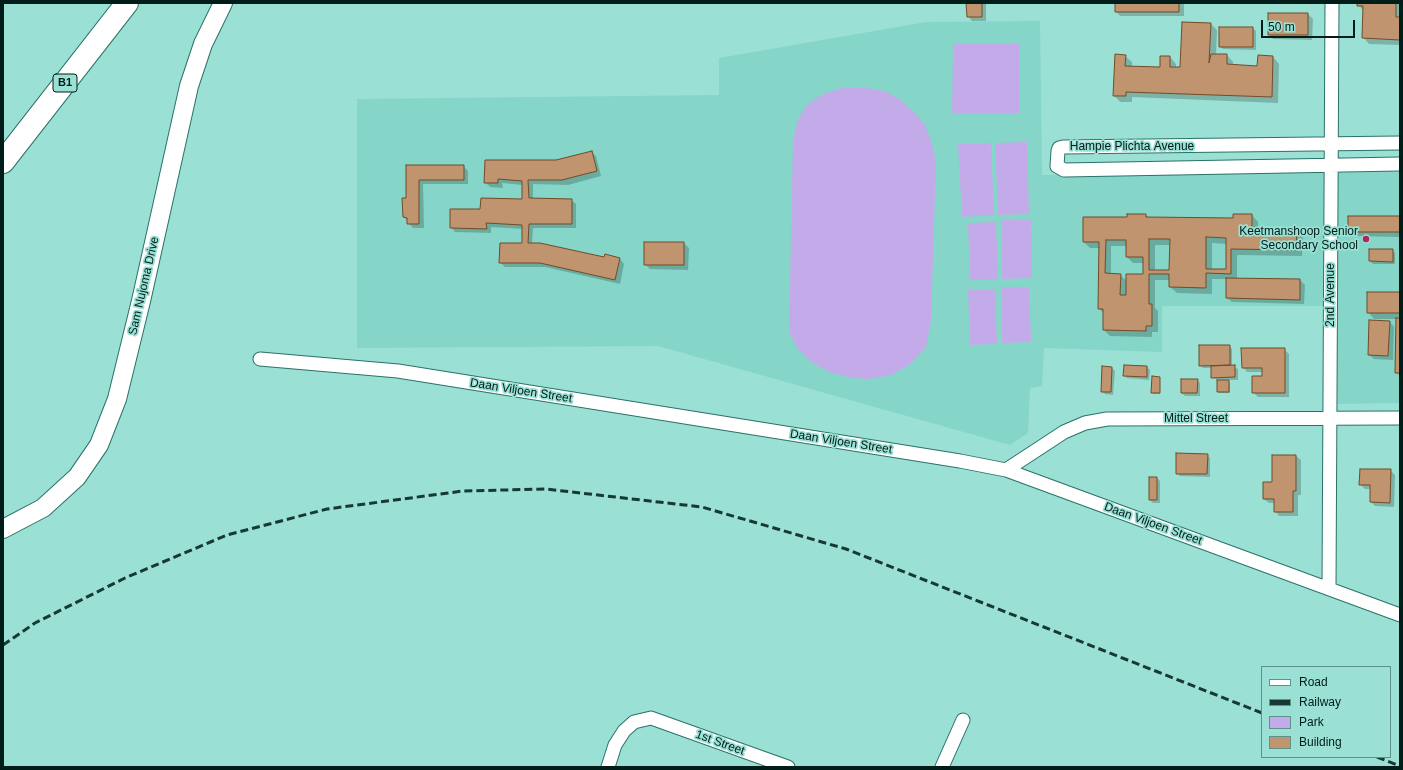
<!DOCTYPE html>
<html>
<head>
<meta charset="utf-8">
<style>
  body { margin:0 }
  #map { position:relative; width:1403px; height:770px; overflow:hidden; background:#9ae0d4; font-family:Helvetica,sans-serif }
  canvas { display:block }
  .frame { position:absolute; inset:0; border:4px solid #011d19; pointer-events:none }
  .legend { position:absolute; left:1261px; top:666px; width:130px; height:92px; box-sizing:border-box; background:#9ae0d4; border:1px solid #5d9289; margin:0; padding:5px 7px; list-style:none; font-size:12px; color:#011d19 }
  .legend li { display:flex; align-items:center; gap:8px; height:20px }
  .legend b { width:20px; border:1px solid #5d9289 }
  .scale { position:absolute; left:1261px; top:20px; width:94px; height:18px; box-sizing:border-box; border:2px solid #011d19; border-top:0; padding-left:5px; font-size:12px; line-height:14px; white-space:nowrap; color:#011d19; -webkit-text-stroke:3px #9ae0d4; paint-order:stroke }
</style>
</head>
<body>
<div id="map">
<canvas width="1403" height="770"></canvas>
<div class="frame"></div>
<ul class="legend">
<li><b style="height:5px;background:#fff"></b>Road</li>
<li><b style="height:5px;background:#173934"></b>Railway</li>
<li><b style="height:11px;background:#c3abe9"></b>Park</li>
<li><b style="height:11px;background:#bf946e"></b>Building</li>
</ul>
<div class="scale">50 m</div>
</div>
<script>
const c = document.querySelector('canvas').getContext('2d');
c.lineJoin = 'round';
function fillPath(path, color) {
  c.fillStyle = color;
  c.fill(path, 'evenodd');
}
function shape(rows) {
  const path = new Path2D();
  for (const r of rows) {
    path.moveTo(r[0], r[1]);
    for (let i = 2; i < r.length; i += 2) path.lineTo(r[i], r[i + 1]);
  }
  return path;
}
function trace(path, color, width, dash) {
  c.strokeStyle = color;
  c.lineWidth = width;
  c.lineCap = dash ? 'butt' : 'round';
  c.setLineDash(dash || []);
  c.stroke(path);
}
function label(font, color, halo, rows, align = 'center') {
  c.font = font + ' Helvetica,sans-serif';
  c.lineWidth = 3.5;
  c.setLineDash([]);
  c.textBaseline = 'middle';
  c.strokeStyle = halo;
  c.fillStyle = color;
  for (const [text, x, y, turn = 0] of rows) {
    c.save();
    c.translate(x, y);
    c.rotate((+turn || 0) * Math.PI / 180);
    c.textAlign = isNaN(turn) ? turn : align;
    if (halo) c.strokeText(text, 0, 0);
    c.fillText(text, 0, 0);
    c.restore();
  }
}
fillPath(shape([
  [1040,21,1042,175,1400,172,1400,403,1331,404,1330,306,1162,306,1162,352,1044,348,1042,386,1030,388,1028,433,1010,445,658,346,357,348,357,99,719,95,719,58,926,22]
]), '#85d6c8');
fillPath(shape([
  [953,44,1019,44,1019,113,952,113],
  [841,88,866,88,885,91,902,101,916,114,925,125,932,144,936,163,931,320,926,347,909,365,891,375,870,379,852,378,829,372,811,362,797,348,789,332,793,140,798,119,807,105,821,95],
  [1027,142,1029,214,998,215,995,143],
  [991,143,994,215,962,217,958,144],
  [1031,219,1032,278,1002,279,1001,220],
  [996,222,998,279,970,280,968,223],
  [1001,287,1029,287,1031,342,1002,343],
  [995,289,997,344,970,345,968,290]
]), '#c3abe9');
fillPath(shape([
  [945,3,986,3,986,21,972,21,968,16,967,4],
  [1116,3,1184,3,1184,16,1120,16,1116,11],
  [1358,3,1400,3,1400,45,1369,44,1363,37,1364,11,1358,5],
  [1308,14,1313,19,1312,40,1273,39,1269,34],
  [1211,24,1217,30,1216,55,1227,55,1233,62,1233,65,1258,67,1273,57,1279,64,1278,103,1132,97,1132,102,1120,102,1114,95,1125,56,1132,62,1132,67,1161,68,1170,57,1176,64,1176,68,1181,68],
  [1253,28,1256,31,1256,50,1223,49,1220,46],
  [591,152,596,156,601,176,568,185,533,184,533,199,571,200,576,204,576,228,533,228,532,244,605,258,620,259,624,264,620,284,545,267,505,267,500,262,523,244,523,229,491,227,491,233,455,232,451,227,481,210,523,200,523,185,502,183,503,188,490,187,485,182],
  [407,166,463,166,468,171,468,184,423,184,424,228,413,228,404,217,407,199],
  [1146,215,1149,218,1234,219,1252,215,1258,222,1258,231,1296,231,1303,238,1302,256,1237,255,1237,279,1300,280,1305,285,1304,304,1232,302,1227,298,1227,279,1212,279,1212,294,1177,293,1170,287,1170,280,1155,280,1155,308,1158,311,1158,332,1152,332,1152,337,1110,336,1104,330,1104,313,1099,309,1100,248,1090,248,1084,242,1128,218],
  [1212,243,1227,244,1227,270,1212,270],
  [1155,245,1171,245,1170,271,1155,271],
  [1111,246,1127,246,1127,257,1133,263,1144,263,1144,275,1127,281,1120,275,1111,274],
  [1400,218,1400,237,1354,236,1349,232],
  [684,243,689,248,688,270,650,269,645,264],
  [1392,250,1395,253,1395,264,1373,264,1370,261],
  [1400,293,1400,376,1396,372,1397,319,1374,319,1368,312],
  [1390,322,1394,327,1393,360,1374,359,1369,355],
  [1229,346,1232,349,1232,366,1238,369,1238,380,1227,380,1230,383,1230,393,1219,393,1218,380,1212,377,1212,368,1203,368,1200,365],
  [1284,349,1289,354,1289,397,1258,397,1253,392,1263,377,1263,372,1247,372,1243,367],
  [1147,367,1150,370,1149,380,1127,378,1124,375],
  [1112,368,1115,371,1113,395,1105,394,1102,391],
  [1160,378,1160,394,1153,394,1152,392],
  [1197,380,1200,383,1200,396,1185,396,1182,393],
  [1207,455,1210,458,1210,477,1180,476,1177,473],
  [1296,456,1301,460,1301,495,1298,495,1298,516,1279,516,1275,511,1275,503,1269,503,1264,499,1273,483],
  [1390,470,1395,475,1394,507,1375,506,1371,502,1371,489,1365,489,1360,484],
  [1150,478,1157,478,1160,481,1160,503,1153,503,1150,500]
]), '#0003');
const building = shape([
  [966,3,982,3,982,17,967,17,966,3],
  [1115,3,1179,3,1179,12,1115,12,1115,3],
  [1357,3,1396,3,1396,17,1400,17,1400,40,1362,38,1363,6,1357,6,1357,3],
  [1268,13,1308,13,1308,35,1268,35,1268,13],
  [1182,22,1211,23,1209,63,1211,54,1227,54,1227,64,1257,66,1258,55,1273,56,1272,97,1126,92,1126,96,1113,96,1115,54,1126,55,1125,66,1160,67,1160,56,1170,56,1170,67,1180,67,1182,22],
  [1219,27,1253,27,1253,47,1219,47,1219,27],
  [592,151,597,171,562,180,528,180,529,198,572,199,572,224,529,224,528,243,540,243,604,257,605,254,620,258,615,280,540,263,499,263,500,243,522,243,522,225,486,223,487,229,450,228,450,209,480,209,481,198,522,199,522,181,498,179,498,183,484,183,485,160,556,160,592,151],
  [406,165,464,165,464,180,419,180,419,224,407,224,407,218,403,217,402,198,406,198,406,165],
  [1127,214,1146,214,1146,217,1233,218,1233,214,1252,214,1252,230,1297,230,1296,250,1231,249,1231,274,1206,273,1206,288,1169,287,1169,274,1149,274,1149,304,1152,304,1152,326,1146,326,1146,331,1103,330,1103,309,1098,309,1099,242,1083,242,1083,217,1127,217,1127,214],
  [1206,237,1226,238,1226,269,1206,269,1206,237],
  [1149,239,1170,239,1169,270,1149,270,1149,239],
  [1106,240,1126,240,1126,257,1143,257,1143,274,1126,274,1126,295,1120,295,1121,274,1105,273,1106,240],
  [1348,216,1400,216,1400,232,1348,232,1348,216],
  [644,242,684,242,684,265,644,265,644,242],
  [1369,249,1393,249,1393,262,1369,261,1369,249],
  [1226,278,1300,279,1300,300,1226,298,1226,278],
  [1367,292,1400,292,1400,313,1367,313,1367,292],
  [1396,318,1400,318,1400,373,1395,373,1396,318],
  [1369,320,1390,321,1388,356,1368,355,1369,320],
  [1199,345,1230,345,1230,365,1199,366,1199,345],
  [1241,348,1285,348,1285,393,1252,393,1252,376,1262,376,1262,368,1242,368,1241,348],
  [1124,365,1147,366,1147,377,1123,376,1124,365],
  [1235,365,1235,377,1211,378,1211,366,1235,365],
  [1102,366,1112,367,1111,392,1101,392,1102,366],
  [1152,376,1160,377,1160,393,1151,393,1152,376],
  [1181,379,1198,379,1197,393,1181,393,1181,379],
  [1217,380,1229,380,1229,392,1217,392,1217,380],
  [1176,453,1208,454,1207,474,1176,474,1176,453],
  [1272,455,1296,455,1296,491,1293,491,1293,512,1274,512,1274,499,1263,499,1263,482,1272,482,1272,455],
  [1360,469,1391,469,1390,503,1370,502,1370,485,1359,485,1360,469],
  [1149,477,1157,477,1157,500,1149,500,1149,477]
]);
fillPath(building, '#bf946e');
trace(building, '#724b27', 1);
const minor = shape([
  [1400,143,1063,147,1059,148,1058,151,1057,166,1064,170,1400,164],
  [260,359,398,371,960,461,1006,470,1400,615],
  [1006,470,1064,432,1085,423,1107,419,1400,418],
  [1329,588,1332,3],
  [608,767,615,745,624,731,634,722,651,718,788,767],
  [942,767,963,720]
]);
const secondary = shape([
  [3,529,43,508,77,477,99,445,117,399,141,301,189,86,203,44,223,3]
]);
const trunk = shape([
  [3,162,127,3]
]);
trace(minor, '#2a7267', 15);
trace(secondary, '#2a7267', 20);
trace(trunk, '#2a7267', 24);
trace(minor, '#fff', 13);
trace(secondary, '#fff', 18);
trace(trunk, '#fff', 22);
trace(shape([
  [3,645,35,623,125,578,227,535,327,509,463,491,546,489,702,507,846,549,1262,713],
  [1377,757,1400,766]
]), '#173934', 3, [8, 4]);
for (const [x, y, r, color] of [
  [1366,239,4,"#b1245e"]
]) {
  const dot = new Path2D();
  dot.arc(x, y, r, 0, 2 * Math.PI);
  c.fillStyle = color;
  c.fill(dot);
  trace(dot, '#9ae0d4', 1.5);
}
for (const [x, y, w] of [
  [65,83,24]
]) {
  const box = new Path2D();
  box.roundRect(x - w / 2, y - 9, w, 18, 3);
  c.fillStyle = '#9ae0d4';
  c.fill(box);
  trace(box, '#011d19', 1);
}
label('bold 11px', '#011d19', null, [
  ["B1",65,83]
]);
label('12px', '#011d19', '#9ae0d4', [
  ["Hampie Plichta Avenue",1132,147],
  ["Sam Nujoma Drive",144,286,-77],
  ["2nd Avenue",1331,295,-90],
  ["Daan Viljoen Street",521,391,9],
  ["Mittel Street",1196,419],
  ["Daan Viljoen Street",841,442,9],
  ["Daan Viljoen Street",1153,524,20],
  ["1st Street",720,743,20]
]);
label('12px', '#011d19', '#9ae0d4', [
  ["Keetmanshoop Senior",1358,232],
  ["Secondary School",1358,246]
], 'right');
</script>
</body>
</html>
